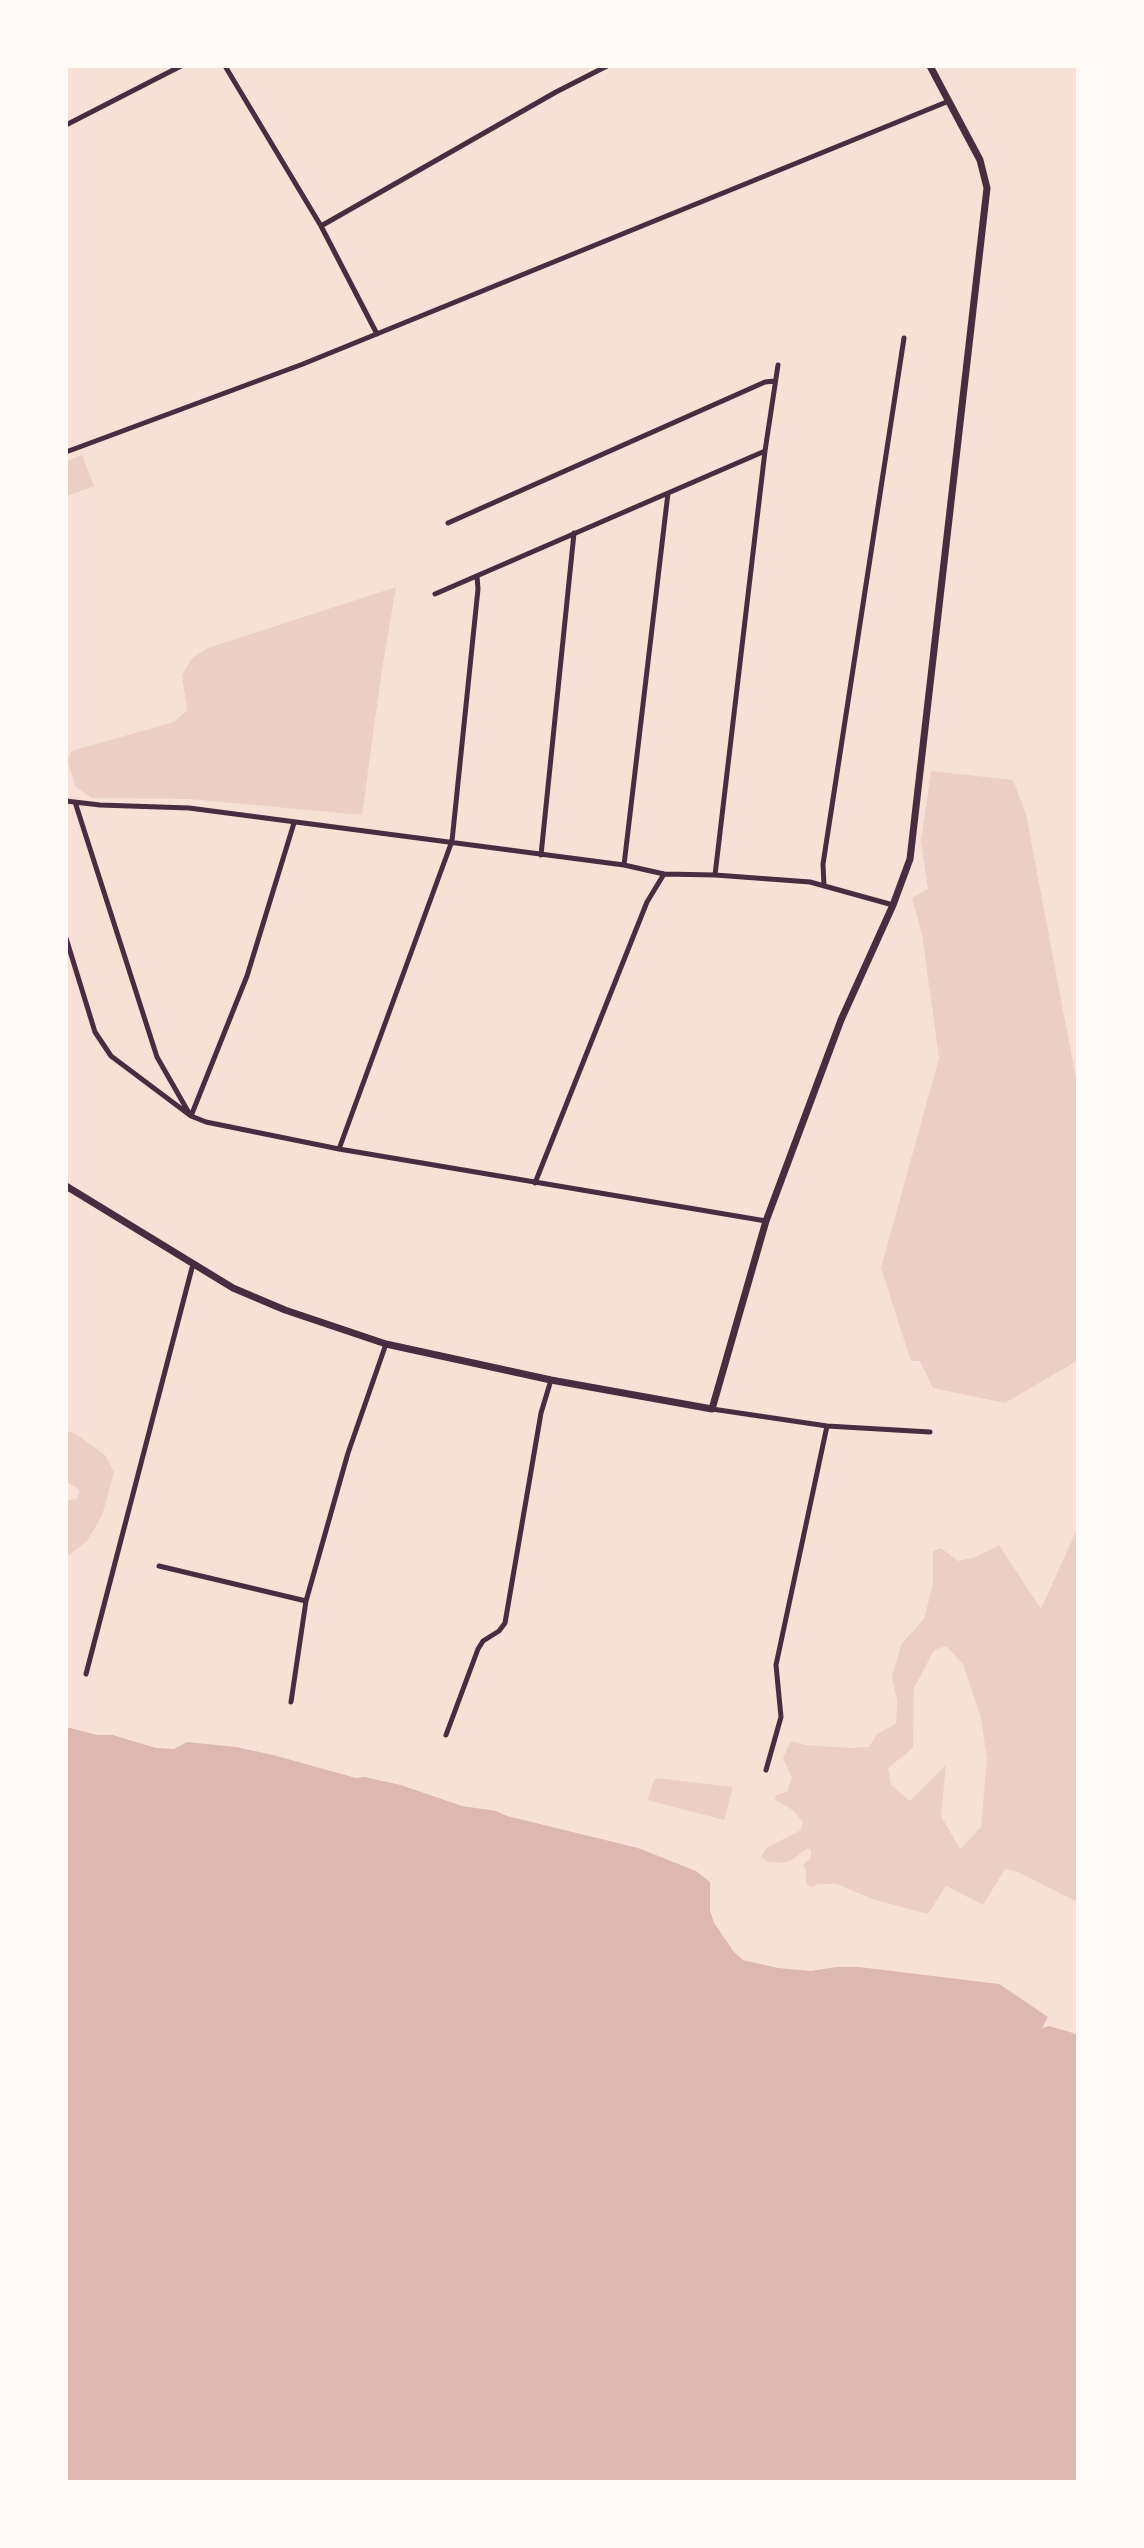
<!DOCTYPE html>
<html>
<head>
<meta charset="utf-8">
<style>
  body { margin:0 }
  #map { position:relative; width:1144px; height:2548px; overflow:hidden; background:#f7e1d7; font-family:"Roboto Condensed",sans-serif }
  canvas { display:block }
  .frame { position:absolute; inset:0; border:68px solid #fffaf5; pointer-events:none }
</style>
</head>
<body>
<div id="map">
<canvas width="1144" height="2548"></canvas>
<div class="frame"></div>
</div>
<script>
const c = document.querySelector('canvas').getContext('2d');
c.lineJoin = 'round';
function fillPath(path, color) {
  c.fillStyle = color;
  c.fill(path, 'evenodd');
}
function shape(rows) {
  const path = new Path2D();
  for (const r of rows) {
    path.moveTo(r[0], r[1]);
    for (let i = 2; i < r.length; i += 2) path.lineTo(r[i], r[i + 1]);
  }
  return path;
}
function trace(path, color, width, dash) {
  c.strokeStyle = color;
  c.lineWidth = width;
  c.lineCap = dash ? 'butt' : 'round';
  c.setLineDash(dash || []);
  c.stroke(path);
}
fillPath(shape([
  [82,455,94,486,67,496,67,461],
  [396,587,381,676,362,815,190,799,92,798,76,787,67,761,71,751,174,722,187,710,182,675,192,658,208,648],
  [931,771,1013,780,1026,814,1077,1084,1077,1361,1005,1403,933,1388,920,1361,911,1361,881,1268,939,1058,922,934,912,898,928,889,921,841],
  [67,1431,76,1434,105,1455,114,1472,102,1516,87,1541,67,1557,67,1500,77,1499,80,1490,67,1482],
  [1077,1529,1077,1902,1018,1872,1005,1869,983,1905,946,1886,928,1914,872,1899,837,1884,819,1884,811,1887,806,1883,806,1871,803,1865,811,1858,811,1850,808,1848,792,1860,781,1863,768,1862,761,1857,766,1848,801,1830,803,1822,793,1810,775,1800,776,1795,787,1792,792,1778,783,1758,791,1741,805,1745,849,1748,869,1747,877,1734,896,1724,897,1701,892,1676,902,1643,924,1619,933,1584,933,1551,941,1548,958,1561,976,1557,999,1545,1041,1609],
  [946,1646,963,1664,981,1718,987,1759,981,1827,960,1849,941,1816,946,1765,910,1801,891,1785,888,1768,913,1748,914,1688,934,1650],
  [655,1778,733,1787,724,1820,647,1800]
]), '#ebcfc5');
fillPath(shape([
  [66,1727,97,1735,113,1735,156,1748,174,1749,187,1742,236,1747,273,1755,356,1778,364,1777,401,1785,462,1806,496,1811,507,1816,638,1848,696,1871,710,1882,710,1910,714,1923,734,1952,743,1960,778,1968,811,1971,836,1967,859,1967,999,1984,1048,2017,1042,2028,1049,2026,1073,2033,1078,2036,1077,2481,67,2481]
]), '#dcb8b0');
trace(shape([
  [225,66,321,226,377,334],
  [66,125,181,66],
  [321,226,556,92,607,66],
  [66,452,303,364,949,101],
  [448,523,765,382,775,381],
  [435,594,765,451],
  [66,801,100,805,189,808,624,865,664,874,715,875,810,882,893,905],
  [75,802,157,1057,189,1113],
  [541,855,574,533],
  [624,865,668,493],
  [715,875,765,451,778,365],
  [824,886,823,864,904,338],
  [66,938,95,1032,111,1056,191,1116,206,1122,339,1149,766,1221],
  [191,1116,247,976,294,823],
  [339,1149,452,841,478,589,477,576],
  [535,1183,647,902,664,874],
  [712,1409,827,1426,930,1432],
  [159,1566,306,1601],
  [86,1674,193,1264],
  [291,1702,306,1601,348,1453,386,1344],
  [446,1735,478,1649,483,1641,499,1631,505,1623,541,1413,551,1380],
  [766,1770,781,1717,776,1665,827,1426]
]), '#4a2c40', 5);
trace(shape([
  [66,1186,233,1288,285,1310,386,1344,551,1380,712,1409,766,1221,841,1020,893,905,910,859,987,188,980,160,930,66]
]), '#4a2c40', 7);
</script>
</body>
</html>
